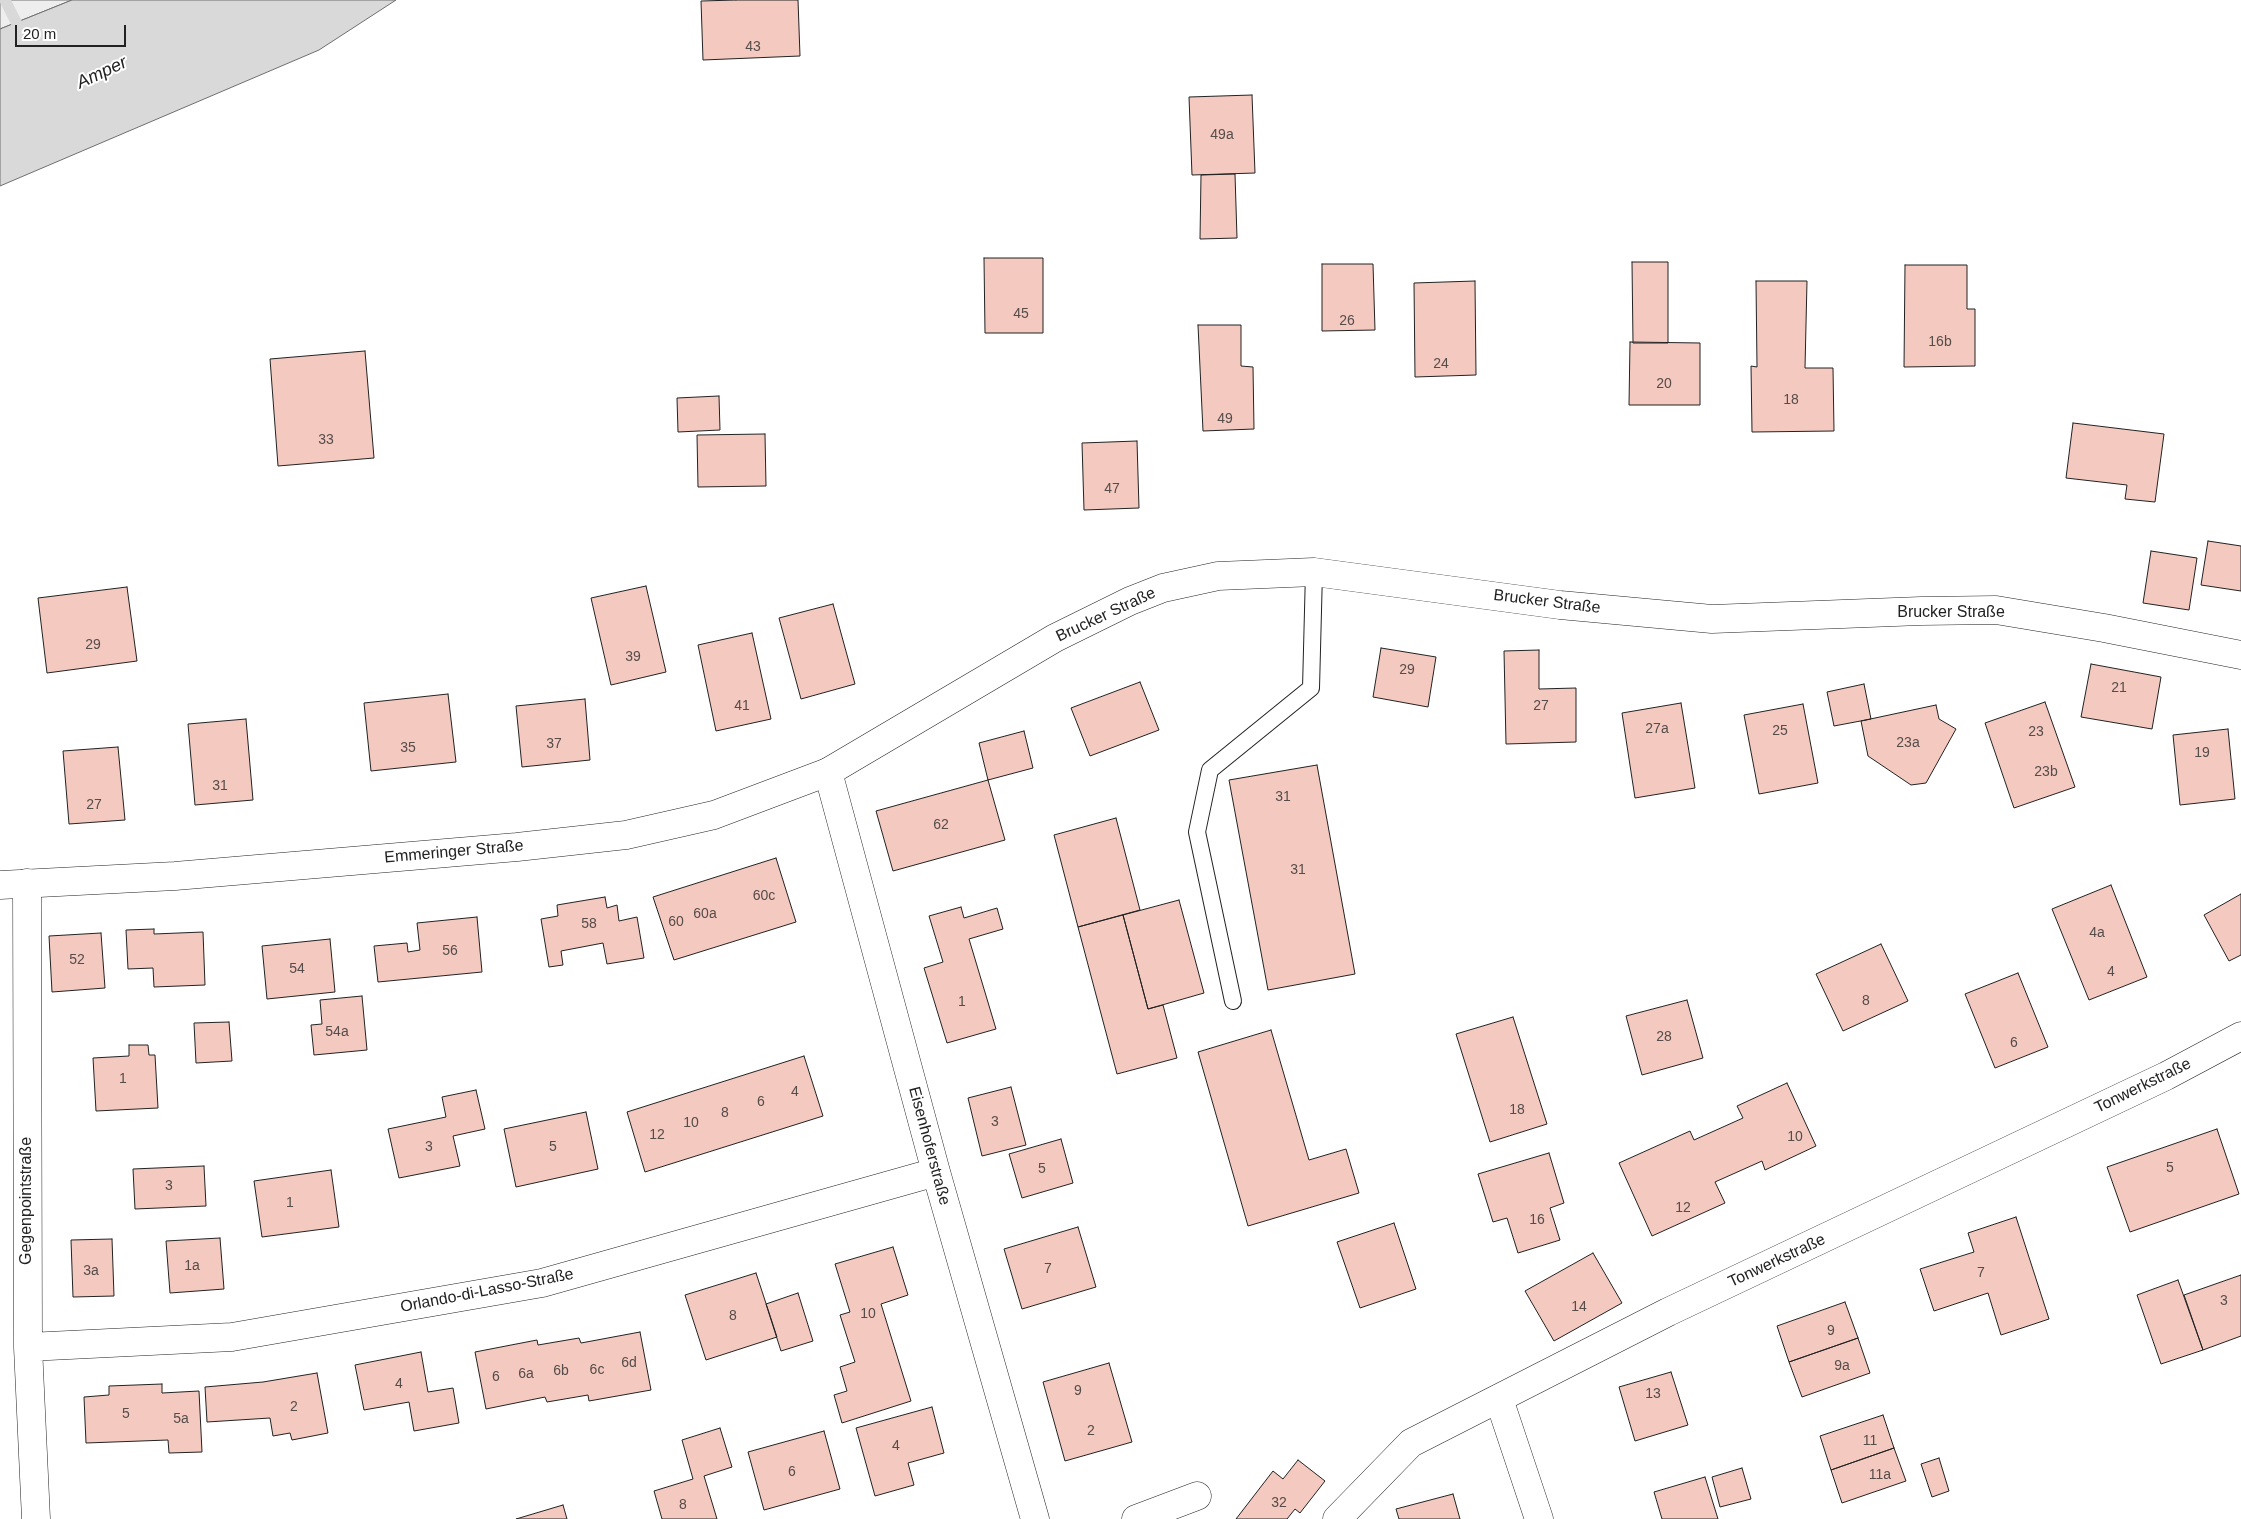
<!DOCTYPE html>
<html>
<head>
<meta charset="utf-8">
<style>
  body { margin:0 }
  #map { position:relative; width:2241px; height:1519px; overflow:hidden; background:#fff; font-family:Helvetica,sans-serif }
  canvas { display:block }
  .scale { position:absolute; left:15px; top:25px; width:111px; height:22px; box-sizing:border-box; border:2px solid #222; border-top:0; padding-left:6px; font-size:15px; line-height:18px; white-space:nowrap; color:#222; -webkit-text-stroke:4px #fff; paint-order:stroke }
</style>
</head>
<body>
<div id="map">
<canvas width="2241" height="1519"></canvas>
<div class="scale">20 m</div>
</div>
<script>
const c = document.querySelector('canvas').getContext('2d');
c.lineJoin = 'round';
function fillPath(path, color) {
  c.fillStyle = color;
  c.fill(path, 'evenodd');
}
function shape(rows) {
  const path = new Path2D();
  for (const r of rows) {
    path.moveTo(r[0], r[1]);
    for (let i = 2; i < r.length; i += 2) path.lineTo(r[i], r[i + 1]);
  }
  return path;
}
function trace(path, color, width, dash) {
  c.strokeStyle = color;
  c.lineWidth = width;
  c.lineCap = dash ? 'butt' : 'round';
  c.setLineDash(dash || []);
  c.stroke(path);
}
function label(font, color, halo, rows, align = 'center') {
  c.font = font + ' Helvetica,sans-serif';
  c.lineWidth = 4;
  c.setLineDash([]);
  c.textBaseline = 'middle';
  c.strokeStyle = halo;
  c.fillStyle = color;
  for (const [text, x, y, turn = 0] of rows) {
    c.save();
    c.translate(x, y);
    c.rotate((+turn || 0) * Math.PI / 180);
    c.textAlign = isNaN(turn) ? turn : align;
    if (halo) c.strokeText(text, 0, 0);
    c.fillText(text, 0, 0);
    c.restore();
  }
}
const green = shape([
  [0,0,72,0,0,29,0,0]
]);
fillPath(green, '#eee');
trace(green, '#6f6f6f', 1);
const water = shape([
  [72,0,396,0,319,50,0,186,0,29,72,0]
]);
fillPath(water, '#d9d9d9');
trace(water, '#6f6f6f', 1);
trace(shape([
  [5,0,22,34]
]), '#d9d9d9', 11);
const building = shape([
  [736,0,798,0,800,56,703,60,701,1,736,0],
  [1252,95,1255,173,1192,175,1189,97,1252,95],
  [1235,174,1237,238,1200,239,1201,175,1235,174],
  [984,258,1043,258,1043,333,985,333,984,258],
  [1632,262,1668,262,1668,343,1633,343,1632,262],
  [1322,264,1373,264,1375,330,1322,331,1322,264],
  [1905,265,1967,265,1967,309,1975,309,1975,366,1904,367,1905,265],
  [1475,281,1476,375,1415,377,1414,283,1475,281],
  [1756,281,1807,281,1805,368,1833,368,1834,431,1752,432,1751,366,1757,367,1756,281],
  [1198,325,1241,325,1241,366,1253,367,1254,429,1203,431,1198,325],
  [1630,342,1700,343,1700,405,1629,405,1630,342],
  [365,351,374,458,278,466,270,359,365,351],
  [719,396,720,430,678,432,677,398,719,396],
  [2073,423,2164,434,2155,502,2125,499,2127,485,2066,478,2073,423],
  [765,434,766,486,698,487,697,435,765,434],
  [1137,441,1139,508,1084,510,1082,443,1137,441],
  [2208,541,2241,546,2241,591,2201,585,2208,541],
  [2151,551,2197,558,2189,610,2143,603,2151,551],
  [646,586,666,672,611,685,591,598,646,586],
  [127,587,137,661,47,673,38,598,127,587],
  [833,604,855,684,801,699,779,618,833,604],
  [752,633,771,719,716,731,698,645,752,633],
  [1381,648,1436,657,1428,707,1373,697,1381,648],
  [1539,650,1539,689,1576,688,1576,742,1506,744,1504,651,1539,650],
  [2091,664,2161,677,2152,729,2081,717,2091,664],
  [1140,682,1159,730,1090,756,1071,708,1140,682],
  [1864,684,1871,719,1834,726,1827,692,1864,684],
  [448,694,456,762,371,771,364,703,448,694],
  [585,699,590,760,522,767,516,706,585,699],
  [2045,702,2075,787,2014,808,1985,723,2045,702],
  [1681,703,1695,788,1635,798,1622,713,1681,703],
  [1803,704,1818,783,1759,794,1744,715,1803,704],
  [1936,705,1939,719,1956,729,1926,783,1911,785,1868,756,1861,721,1936,705],
  [246,719,253,800,195,805,188,724,246,719],
  [2228,729,2235,799,2180,805,2173,735,2228,729],
  [1024,731,1033,768,988,780,979,743,1024,731],
  [118,747,125,820,69,824,63,751,118,747],
  [1317,765,1355,974,1268,990,1229,780,1317,765],
  [988,780,1005,840,893,871,876,811,988,780],
  [1116,818,1140,910,1078,927,1054,835,1116,818],
  [776,858,796,922,674,960,653,897,776,858],
  [2111,885,2147,977,2089,1000,2052,909,2111,885],
  [2241,894,2241,955,2229,961,2204,915,2241,894],
  [605,897,607,908,617,905,619,921,637,917,644,958,607,964,603,943,561,951,563,965,549,967,541,919,558,916,557,905,605,897],
  [1179,900,1204,993,1148,1009,1123,915,1179,900],
  [961,907,964,918,997,908,1003,929,969,939,996,1029,947,1043,924,968,943,962,929,916,961,907],
  [1123,915,1148,1009,1163,1005,1177,1058,1117,1074,1078,927,1123,915],
  [477,917,482,972,378,982,374,946,407,943,408,952,420,950,417,923,477,917],
  [154,929,154,934,203,932,205,985,154,987,153,968,128,969,126,930,154,929],
  [101,933,105,988,52,992,49,936,101,933],
  [330,939,335,992,267,999,262,946,330,939],
  [1881,944,1908,1001,1843,1031,1816,974,1881,944],
  [2018,973,2048,1047,1995,1068,1965,994,2018,973],
  [362,996,367,1050,314,1055,311,1025,322,1024,320,1000,362,996],
  [1687,1000,1703,1058,1642,1075,1626,1016,1687,1000],
  [1513,1017,1547,1124,1490,1142,1456,1034,1513,1017],
  [229,1022,232,1061,196,1063,194,1023,229,1022],
  [1271,1030,1309,1160,1346,1149,1359,1193,1248,1226,1198,1052,1271,1030],
  [129,1045,148,1045,149,1055,155,1055,158,1108,96,1111,93,1058,129,1056,129,1045],
  [804,1056,823,1116,645,1172,627,1112,804,1056],
  [1787,1083,1816,1146,1765,1170,1762,1161,1715,1182,1725,1203,1652,1236,1619,1163,1690,1131,1694,1140,1743,1118,1737,1106,1787,1083],
  [1011,1087,1026,1145,982,1156,968,1098,1011,1087],
  [476,1090,485,1129,453,1136,460,1166,399,1178,388,1129,446,1117,442,1097,476,1090],
  [586,1112,598,1169,516,1187,504,1129,586,1112],
  [2217,1129,2239,1194,2130,1232,2107,1167,2217,1129],
  [1061,1139,1073,1183,1022,1198,1009,1154,1061,1139],
  [1549,1153,1564,1203,1550,1208,1560,1240,1518,1253,1507,1218,1493,1222,1478,1174,1549,1153],
  [204,1166,206,1206,135,1209,133,1169,204,1166],
  [331,1170,339,1227,262,1237,254,1181,331,1170],
  [2016,1217,2049,1319,2001,1335,1988,1293,1934,1311,1920,1269,1974,1252,1968,1233,2016,1217],
  [1394,1223,1416,1289,1360,1308,1337,1242,1394,1223],
  [1078,1227,1096,1287,1022,1309,1004,1249,1078,1227],
  [220,1238,224,1289,170,1293,166,1241,220,1238],
  [112,1239,114,1296,73,1297,71,1240,112,1239],
  [893,1247,908,1295,881,1304,911,1401,842,1423,834,1395,847,1391,840,1367,855,1362,840,1315,850,1312,835,1264,893,1247],
  [1593,1253,1622,1303,1554,1341,1525,1291,1593,1253],
  [756,1273,777,1337,706,1360,685,1295,756,1273],
  [2241,1275,2241,1336,2203,1350,2184,1295,2241,1275],
  [2178,1280,2203,1350,2161,1364,2137,1295,2178,1280],
  [798,1293,813,1341,781,1351,766,1304,798,1293],
  [1845,1302,1858,1338,1789,1362,1777,1326,1845,1302],
  [640,1332,651,1390,589,1401,588,1395,547,1402,545,1397,486,1409,475,1352,537,1340,538,1345,579,1338,581,1343,640,1332],
  [1858,1338,1870,1373,1802,1397,1789,1362,1858,1338],
  [421,1352,428,1392,453,1388,459,1423,414,1431,409,1402,364,1410,355,1365,421,1352],
  [1109,1363,1132,1442,1065,1461,1043,1382,1109,1363],
  [1671,1372,1688,1425,1635,1441,1619,1387,1671,1372],
  [317,1373,328,1433,292,1440,290,1433,273,1436,270,1418,207,1422,205,1387,263,1382,317,1373],
  [162,1384,162,1393,199,1391,202,1452,169,1453,168,1440,86,1443,84,1397,109,1395,109,1386,162,1384],
  [932,1407,944,1453,908,1463,914,1485,875,1496,856,1428,932,1407],
  [1883,1415,1894,1448,1831,1470,1820,1436,1883,1415],
  [720,1428,732,1467,704,1476,717,1519,662,1519,654,1491,693,1479,682,1440,720,1428],
  [824,1431,840,1489,764,1510,748,1452,824,1431],
  [1894,1448,1906,1481,1842,1503,1831,1470,1894,1448],
  [1939,1458,1949,1491,1932,1497,1921,1464,1939,1458],
  [1298,1460,1325,1481,1300,1513,1295,1509,1287,1519,1236,1519,1273,1471,1283,1479,1298,1460],
  [1742,1468,1751,1499,1720,1507,1712,1477,1742,1468],
  [1705,1477,1718,1519,1662,1519,1654,1492,1705,1477],
  [1453,1494,1460,1519,1399,1519,1396,1509,1453,1494],
  [563,1505,567,1519,516,1519,563,1505]
]);
fillPath(building, '#f3c9c0');
trace(building, '#222', 1);
const lane = shape([
  [1233,1001,1197,832,1210,770,1311,688,1314,572]
]);
const street = shape([
  [828,772,936,1172,1035,1519],
  [27,883,28,1347,36,1519],
  [28,1347,232,1337,542,1283,936,1172],
  [1499,1399,1539,1519],
  [1136,1519,1197,1496],
  [1337,1519,1411,1443,1668,1312,2166,1076,2241,1036]
]);
const secondary = shape([
  [0,885,175,876,517,847,626,835,714,815,828,772,1055,638,1130,601,1163,588,1218,576,1314,572,1560,605,1712,619,1921,611,1996,610,2104,628,2241,655]
]);
trace(lane, '#222', 18);
trace(street, '#222', 29);
trace(secondary, '#222', 29);
trace(lane, '#fff', 16);
trace(street, '#fff', 28);
trace(secondary, '#fff', 28);
label('14px', '#564c4a', null, [
  ["43",753,47],
  ["49a",1222,135],
  ["45",1021,314],
  ["26",1347,321],
  ["16b",1940,342],
  ["24",1441,364],
  ["20",1664,384],
  ["18",1791,400],
  ["49",1225,419],
  ["33",326,440],
  ["47",1112,489],
  ["29",93,645],
  ["39",633,657],
  ["29",1407,670],
  ["21",2119,688],
  ["41",742,706],
  ["27",1541,706],
  ["27a",1657,729],
  ["25",1780,731],
  ["23",2036,732],
  ["23a",1908,743],
  ["37",554,744],
  ["35",408,748],
  ["19",2202,753],
  ["23b",2046,772],
  ["31",220,786],
  ["31",1283,797],
  ["27",94,805],
  ["62",941,825],
  ["31",1298,870],
  ["60c",764,896],
  ["60a",705,914],
  ["60",676,922],
  ["58",589,924],
  ["4a",2097,933],
  ["56",450,951],
  ["52",77,960],
  ["54",297,969],
  ["4",2111,972],
  ["8",1866,1001],
  ["1",962,1002],
  ["54a",337,1032],
  ["28",1664,1037],
  ["6",2014,1043],
  ["1",123,1079],
  ["4",795,1092],
  ["6",761,1102],
  ["18",1517,1110],
  ["8",725,1113],
  ["3",995,1122],
  ["10",691,1123],
  ["12",657,1135],
  ["10",1795,1137],
  ["3",429,1147],
  ["5",553,1147],
  ["5",2170,1168],
  ["5",1042,1169],
  ["3",169,1186],
  ["1",290,1203],
  ["12",1683,1208],
  ["16",1537,1220],
  ["1a",192,1266],
  ["7",1048,1269],
  ["3a",91,1271],
  ["7",1981,1273],
  ["3",2224,1301],
  ["14",1579,1307],
  ["10",868,1314],
  ["8",733,1316],
  ["9",1831,1331],
  ["6d",629,1363],
  ["9a",1842,1366],
  ["6c",597,1370],
  ["6b",561,1371],
  ["6a",526,1374],
  ["6",496,1377],
  ["4",399,1384],
  ["9",1078,1391],
  ["13",1653,1394],
  ["2",294,1407],
  ["5",126,1414],
  ["5a",181,1419],
  ["2",1091,1431],
  ["11",1870,1441],
  ["4",896,1446],
  ["6",792,1472],
  ["11a",1880,1475],
  ["32",1279,1503],
  ["8",683,1505]
]);
label('16px', '#222', '#fff', [
  ["Brucker Straße",1547,602,7],
  ["Brucker Straße",1951,613],
  ["Brucker Straße",1106,615,-25],
  ["Emmeringer Straße",454,852,-5],
  ["Tonwerkstraße",2143,1086,-26],
  ["Eisenhoferstraße",929,1146,75],
  ["Gegenpointstraße",27,1201,-90],
  ["Tonwerkstraße",1777,1261,-25],
  ["Orlando-di-Lasso-Straße",487,1291,-11]
]);
label('italic 18px', '#222', '#fff', [
  ["Amper",102,73,-25]
]);
</script>
</body>
</html>
